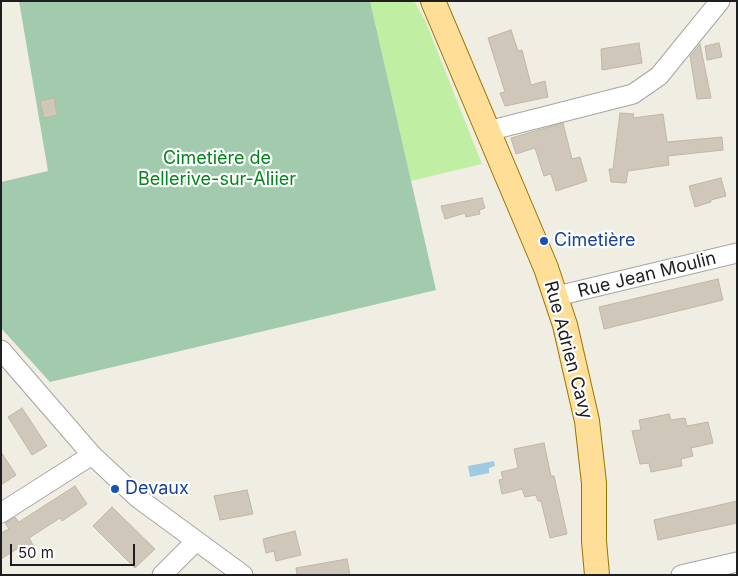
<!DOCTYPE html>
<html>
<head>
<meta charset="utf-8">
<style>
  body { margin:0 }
  #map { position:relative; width:738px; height:576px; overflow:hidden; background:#f0ede3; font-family:Inter,sans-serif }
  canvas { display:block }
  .frame { position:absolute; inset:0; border:2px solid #1e1e1e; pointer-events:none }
  .scale { position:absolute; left:10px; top:544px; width:125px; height:22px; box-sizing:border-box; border:2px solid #1e1e1e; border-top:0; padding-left:6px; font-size:15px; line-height:18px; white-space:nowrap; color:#1e1e1e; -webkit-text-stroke:4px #fff; paint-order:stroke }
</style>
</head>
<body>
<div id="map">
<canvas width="738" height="576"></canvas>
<div class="frame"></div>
<div class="scale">50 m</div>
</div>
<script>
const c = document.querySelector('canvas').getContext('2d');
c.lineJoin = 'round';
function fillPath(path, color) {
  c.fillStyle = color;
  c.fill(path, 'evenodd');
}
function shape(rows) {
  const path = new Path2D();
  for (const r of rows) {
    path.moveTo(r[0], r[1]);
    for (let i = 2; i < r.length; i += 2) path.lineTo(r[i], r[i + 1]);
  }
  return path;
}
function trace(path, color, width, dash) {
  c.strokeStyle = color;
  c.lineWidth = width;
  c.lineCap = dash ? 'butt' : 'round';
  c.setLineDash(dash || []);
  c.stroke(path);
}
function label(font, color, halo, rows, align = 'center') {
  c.font = font + ' Inter,sans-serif';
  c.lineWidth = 4.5;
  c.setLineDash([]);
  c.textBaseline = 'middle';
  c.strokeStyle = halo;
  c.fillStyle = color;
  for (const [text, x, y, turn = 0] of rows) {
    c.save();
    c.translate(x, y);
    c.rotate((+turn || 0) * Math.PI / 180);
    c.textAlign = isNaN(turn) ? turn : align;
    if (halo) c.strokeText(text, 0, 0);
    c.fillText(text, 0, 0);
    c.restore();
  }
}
fillPath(shape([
  [370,1,414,1,425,20,482,164,411,181]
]), '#c0efa4');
fillPath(shape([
  [19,1,370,1,436,290,50,382,1,328,1,182,48,171]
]), '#a2cbad');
fillPath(shape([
  [494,461,495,466,489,468,489,473,470,477,468,466]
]), '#9fcbe2');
const building = shape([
  [511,30,518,51,522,50,531,85,545,81,548,97,505,106,500,93,505,92,488,38,511,30],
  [639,43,642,63,602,70,601,49,639,43],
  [719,43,722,57,707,60,705,46,719,43],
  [700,44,711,98,697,99,690,56,700,44],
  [54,98,57,115,44,118,40,101,54,98],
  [620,113,634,114,633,118,663,114,667,142,722,137,723,150,668,156,669,165,628,171,626,183,611,182,609,169,613,169,620,113],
  [563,123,572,159,580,157,587,181,556,191,551,174,544,176,535,148,516,154,511,138,563,123],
  [721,178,726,196,711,200,711,202,695,207,689,186,721,178],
  [482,198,485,208,479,210,480,214,466,217,465,213,445,219,441,206,482,198],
  [718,279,723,300,604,329,599,307,718,279],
  [22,408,47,446,32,455,8,417,22,408],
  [669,414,671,420,685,418,687,426,708,422,713,443,691,448,693,456,681,459,682,466,651,472,649,463,640,464,632,431,641,430,639,420,669,414],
  [544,443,551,476,554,476,567,534,550,538,541,501,538,501,536,495,525,497,522,489,502,494,499,480,503,479,501,472,518,468,514,449,544,443],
  [1,452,16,475,1,485,1,452],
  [75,486,87,504,62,521,60,518,29,538,33,545,22,552,20,547,1,559,1,533,9,529,5,523,15,517,19,522,75,486],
  [247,490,253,514,220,520,214,496,247,490],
  [737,501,737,523,658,540,654,520,737,501],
  [112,507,155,549,135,568,93,526,112,507],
  [295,531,301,555,276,561,274,551,266,553,263,539,295,531],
  [347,559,350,575,297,575,296,568,347,559]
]);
fillPath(building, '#d0c7bb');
trace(building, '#c3b5a4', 1);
const minor = shape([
  [488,131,633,94,659,76,720,1],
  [557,296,737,253],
  [1,350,92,455,138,498,243,575],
  [1,513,92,455],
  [162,575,196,541],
  [681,575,737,562]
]);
const major = shape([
  [433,1,546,268,565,325,587,421,594,483,594,541,597,575]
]);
trace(minor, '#a5a5a5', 21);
trace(major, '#977600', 26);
trace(minor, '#fff', 19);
trace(major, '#ffde98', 24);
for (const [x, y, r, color] of [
  [544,241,5,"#1a4fb4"],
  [115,489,5,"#1a4fb4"]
]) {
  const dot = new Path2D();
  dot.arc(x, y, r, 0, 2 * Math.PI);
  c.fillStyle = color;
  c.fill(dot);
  trace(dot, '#fff', 2);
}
label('18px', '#02861b', '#fff', [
  ["Cimetière de",217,159],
  ["Bellerive-sur-Aliier",217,180]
]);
label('18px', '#164399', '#fff', [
  ["Cimetière",554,241],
  ["Devaux",125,489]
], 'left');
label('18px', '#1e1e1e', '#fff', [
  ["Rue Jean Moulin",647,275,-14],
  ["Rue Adrien Cavy",568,350,75]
]);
</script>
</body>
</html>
